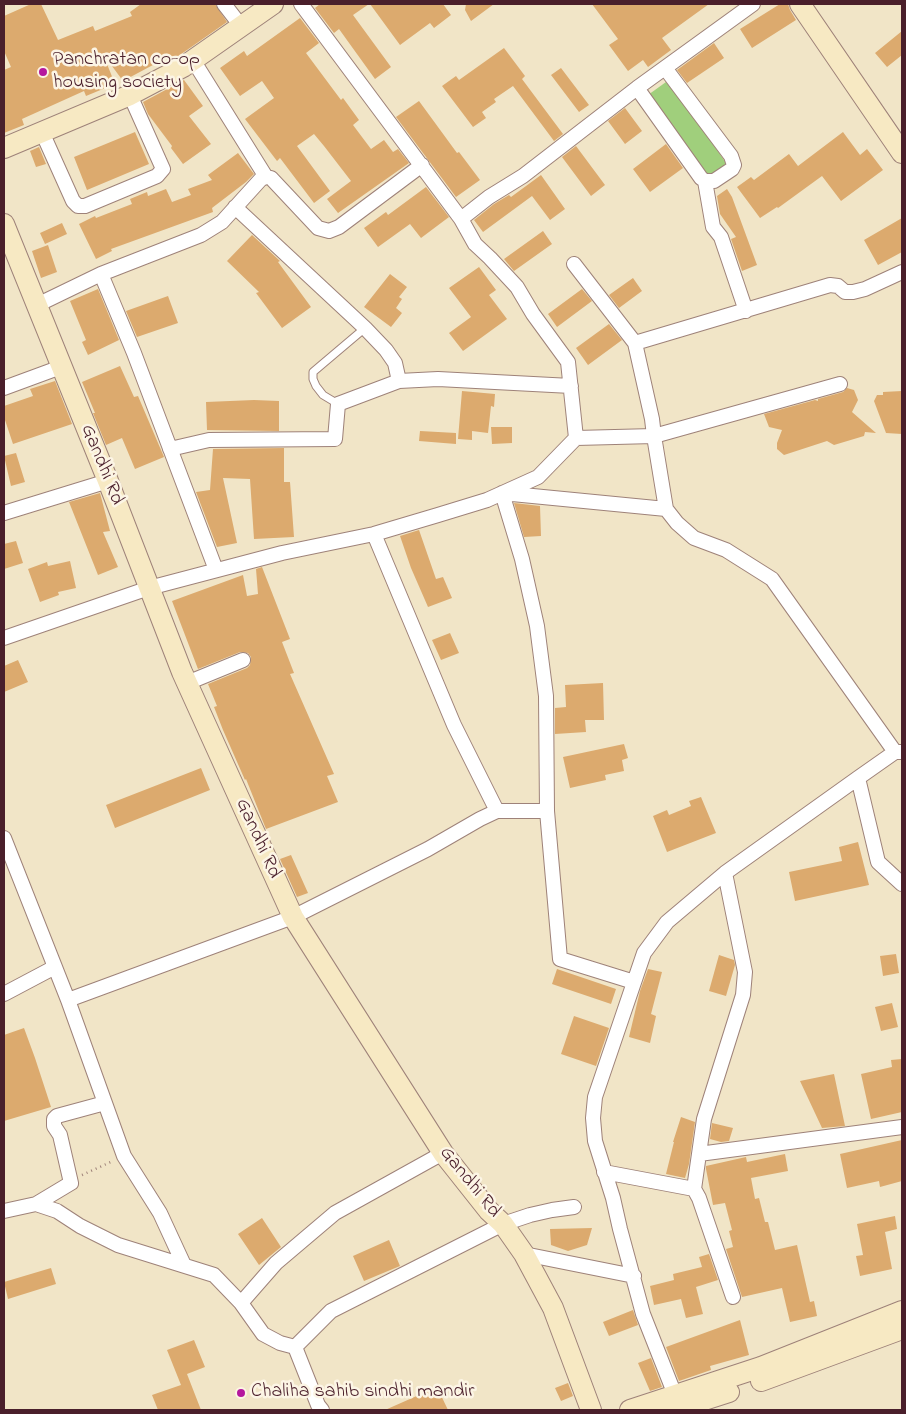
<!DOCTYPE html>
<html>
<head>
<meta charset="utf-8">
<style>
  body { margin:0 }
  #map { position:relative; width:906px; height:1414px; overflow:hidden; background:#f1e5c7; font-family:"Indie Flower",sans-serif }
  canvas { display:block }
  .frame { position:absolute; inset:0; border:5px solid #4a1f2b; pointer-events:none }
</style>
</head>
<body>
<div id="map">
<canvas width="906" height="1414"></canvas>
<div class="frame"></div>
</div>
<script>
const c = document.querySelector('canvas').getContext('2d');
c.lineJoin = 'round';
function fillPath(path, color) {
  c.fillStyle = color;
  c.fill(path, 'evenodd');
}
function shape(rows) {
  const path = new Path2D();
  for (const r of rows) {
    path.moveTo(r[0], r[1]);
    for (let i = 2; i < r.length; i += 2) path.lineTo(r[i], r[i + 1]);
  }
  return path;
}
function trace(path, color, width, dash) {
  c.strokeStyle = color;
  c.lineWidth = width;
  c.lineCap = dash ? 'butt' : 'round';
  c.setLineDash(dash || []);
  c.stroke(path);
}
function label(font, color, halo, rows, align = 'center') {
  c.font = font + ' "Indie Flower",sans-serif';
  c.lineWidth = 5;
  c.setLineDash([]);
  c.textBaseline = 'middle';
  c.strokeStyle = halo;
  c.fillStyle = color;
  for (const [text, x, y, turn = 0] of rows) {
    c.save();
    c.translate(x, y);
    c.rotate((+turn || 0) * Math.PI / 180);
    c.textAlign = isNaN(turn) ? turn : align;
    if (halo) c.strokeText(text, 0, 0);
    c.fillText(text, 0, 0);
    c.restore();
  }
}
fillPath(shape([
  [666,82,693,115,726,163,717,175,702,177,648,95]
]), '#a0cf7c');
fillPath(shape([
  [31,4,41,4,58,40,93,26,95,31,132,16,130,12,141,4,215,4,227,22,177,57,168,62,166,58,123,81,109,62,107,64,115,84,86,96,84,91,22,119,24,125,4,133,4,70,11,67,4,51,4,16],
  [320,4,369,4,353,15,391,67,375,79,339,29,334,33,315,8],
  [370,4,443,4,451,15,434,28,430,23,400,45],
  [466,4,494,4,471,21,465,10],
  [592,4,709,4,662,38,671,50,648,67,643,60,628,71,609,45,618,39],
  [780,4,788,4,790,10,796,20,752,48,740,29],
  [300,18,319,43,306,53,341,100,343,98,359,120,353,125,371,149,384,140,393,152,398,149,409,163,338,213,327,199,351,181,324,146,314,134,297,146,330,191,314,203,280,158,277,161,245,119,274,98,262,81,240,96,220,68,244,51,247,56],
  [902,31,902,55,887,67,875,53],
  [714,43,724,58,687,83,677,70],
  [504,48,525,76,522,79,563,134,554,141,513,86,494,99,496,102,482,112,486,118,473,127,442,86,456,76,459,80],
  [561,68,589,105,579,112,551,75],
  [184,80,203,106,189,116,211,144,183,164,171,148,172,146,148,114,143,102],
  [419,101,457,153,459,152,480,180,456,197,396,117],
  [625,108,642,131,625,144,608,121],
  [135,132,149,164,87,190,74,157],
  [843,132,860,155,867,149,883,170,841,201,822,176,778,208,777,207,760,218,737,187,751,177,754,180,789,154,798,166],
  [666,144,683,168,650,192,633,169],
  [576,146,605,185,591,196,562,157],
  [39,147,46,164,36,167,30,151],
  [238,153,254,174,246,182,212,208,213,212,111,249,112,251,96,259,79,224,95,216,96,218,132,204,130,199,147,192,148,196,166,189,172,202,191,195,188,189,212,180,208,175],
  [541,175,565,209,550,220,532,196,483,232,474,220,494,204,509,195,511,197],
  [426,187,449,217,421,238,410,224,378,247,364,228,386,212,388,215],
  [727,189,732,197,757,265,742,271,731,239,736,237,720,214,717,196],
  [902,218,902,252,878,265,864,240],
  [62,223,67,234,45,244,40,233],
  [543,231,552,244,514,271,504,259],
  [252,235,280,261,278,262,311,307,282,328,256,293,259,292,227,261],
  [48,245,57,272,41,278,32,251],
  [479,267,496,290,489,295,507,319,463,351,449,333,471,317,449,288],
  [390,274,407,287,399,297,402,299,396,308,402,313,391,327,364,307],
  [633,278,642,291,619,308,609,295],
  [98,289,119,340,88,355,82,342,86,340,70,301],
  [582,289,592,301,557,327,548,314],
  [168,296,178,323,137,337,126,311],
  [609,324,622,340,588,365,576,348],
  [120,366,134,397,138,396,164,457,135,469,122,438,106,445,93,413,95,413,82,382],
  [55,381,72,424,13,444,4,417,4,406,33,396,30,389],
  [847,388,854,390,858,400,852,412,876,433,865,432,864,436,834,445,827,441,784,455,777,449,777,443,782,430,769,427,764,414,815,400,818,401,818,399,843,392],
  [462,391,495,394,494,407,491,406,488,433,472,431,472,440,458,439],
  [902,391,902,434,886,433,874,401,877,395,883,395,883,392],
  [254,400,279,401,279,431,207,430,206,402],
  [491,427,512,427,512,443,492,444],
  [420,431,456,433,456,444,419,441],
  [284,448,284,482,290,482,294,537,254,539,250,479,223,478,237,543,217,547,196,492,210,490,213,449],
  [16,453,25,482,11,486,4,456],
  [100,493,110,531,103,532,118,567,98,575,69,502],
  [514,503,540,506,541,536,524,537],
  [419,530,436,579,443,577,452,598,428,607,411,568,400,536],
  [16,541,23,563,4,569,4,544],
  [70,561,76,588,58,592,59,595,40,602,28,569,47,562,48,566],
  [262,567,290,639,282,642,294,673,290,674,334,774,327,776,338,802,266,829,246,779,245,780,223,730,214,707,217,706,208,684,247,668,250,665,251,657,248,653,240,652,198,669,172,601,243,575,247,596,258,594,256,569],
  [450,633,459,653,441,660,432,640],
  [18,660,28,682,4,692,4,666],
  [603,683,604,720,585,720,586,732,555,734,555,708,566,707,565,685],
  [624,744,628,758,622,760,624,771,605,775,606,780,570,788,563,757],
  [201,768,210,790,115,828,106,805],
  [701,797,716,833,667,852,653,816,667,810,669,815,691,806,689,801],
  [858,842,869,885,795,901,789,872,842,861,839,847],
  [291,855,308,893,297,897,280,859],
  [896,954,899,973,883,976,880,956],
  [719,955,734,960,735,965,726,996,709,991],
  [557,969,616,989,611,1004,552,984],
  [648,969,662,972,651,1014,656,1016,650,1043,629,1037,640,991],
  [892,1003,898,1027,881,1031,875,1007],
  [574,1016,609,1028,596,1066,561,1054],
  [24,1028,35,1058,51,1107,4,1121,4,1035],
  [902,1059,902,1112,871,1119,861,1074,892,1067,891,1060],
  [834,1074,845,1126,822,1128,800,1081],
  [681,1117,695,1122,689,1164,685,1178,666,1174,674,1142,673,1142],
  [712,1123,733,1128,729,1141,721,1142,710,1139],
  [902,1140,902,1181,880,1187,879,1181,847,1188,840,1154],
  [785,1154,788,1171,751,1178,755,1199,759,1198,765,1222,768,1222,775,1250,797,1245,810,1302,814,1301,817,1316,790,1322,782,1288,742,1297,726,1249,733,1247,729,1231,732,1230,725,1203,713,1205,706,1169,706,1166,746,1157,747,1162],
  [895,1216,897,1229,885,1232,892,1269,860,1276,856,1256,863,1255,857,1224],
  [262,1218,281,1247,259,1265,238,1234],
  [592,1228,587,1245,568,1251,551,1245,550,1229],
  [389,1240,400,1266,364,1281,353,1256],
  [709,1254,718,1280,696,1287,703,1314,686,1318,681,1299,654,1305,650,1286,674,1280,673,1274,702,1267,699,1257],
  [51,1268,56,1284,8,1299,4,1282],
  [633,1310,638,1325,609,1336,603,1322],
  [740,1320,749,1355,710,1366,711,1370,679,1381,666,1347],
  [194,1340,205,1367,187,1374,201,1410,158,1410,152,1395,181,1385,167,1350],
  [651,1358,662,1387,650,1391,638,1363],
  [568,1383,573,1396,561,1401,555,1388],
  [437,1387,448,1410,385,1410]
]), '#dcaa6e');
const lane = shape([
  [338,404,323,395,316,386,313,379,313,372,365,328]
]);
const street = shape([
  [224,4,241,26],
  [301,4,461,219],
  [193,60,266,177],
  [637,88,701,178,705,181,714,181,732,169,734,165,731,156,665,68],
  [42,132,73,201,78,206,85,206,157,176,163,169,130,95],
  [705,181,713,227,721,237,746,311],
  [235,207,365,328,386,350,395,363,399,381],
  [574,264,635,343,652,419,654,436,666,509,677,523,694,538,726,550,772,579,895,752],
  [101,274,134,353,216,570],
  [37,305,101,274,201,235,222,222,261,179,266,177,271,178,318,228,329,231,339,227,422,165],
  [635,343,830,285,838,286,845,292,853,292,865,289,902,272],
  [4,388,61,367],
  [576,438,654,436,840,384],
  [170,449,209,440,335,439,338,404,399,381,438,379,571,386],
  [4,513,108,481],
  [374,534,454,725,497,811],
  [4,638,149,588,282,553,374,534,438,515,487,500,538,477,576,438,568,362,533,314,517,287,490,258,475,244,461,219,489,197,523,176,637,88,753,4],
  [187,683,243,660],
  [858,778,878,862,902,884],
  [4,838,68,1000,124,1156,160,1213,184,1265],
  [634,982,560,959,547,811,546,696,537,626,522,559,502,493,666,509],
  [4,994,55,967],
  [68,1000,293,917,428,849,480,819,497,811,547,811],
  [699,1154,902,1127],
  [604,1172,694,1189,699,1198,733,1297],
  [694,1189,704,1119,743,995,745,972,725,873],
  [36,1204,71,1183,60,1135,54,1126,54,1119,57,1116,105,1103],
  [4,1211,36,1204,57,1211,80,1226,118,1245,214,1275,241,1303,263,1334,280,1343,295,1347],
  [524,1254,634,1276],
  [241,1303,276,1263,335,1213,443,1153],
  [295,1347,331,1311,503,1224,530,1215,552,1210,574,1207],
  [295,1347,318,1405,322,1410],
  [675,1395,643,1314,620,1229,613,1198,595,1141,593,1118,595,1097,644,953,667,922,725,873,858,778,895,752,902,752]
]);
const secondary = shape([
  [800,4,902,153],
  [4,148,130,95,183,67,273,4],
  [4,224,108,481,182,672,293,917,443,1153,489,1211,503,1224,524,1254,553,1308,591,1410],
  [761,1381,902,1329],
  [630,1410,761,1367,902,1311],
  [673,1410,729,1392]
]);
trace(lane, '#9e8279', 9);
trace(street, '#9e8279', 16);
trace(secondary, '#9e8279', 22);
trace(shape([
  [82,1175,113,1161]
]), '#9e8279', 2.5, [1, 4]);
trace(lane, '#fff', 7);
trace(street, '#fff', 14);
trace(secondary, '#f7e9c3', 20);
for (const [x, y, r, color] of [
  [43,72,5,"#b5179e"],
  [241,1393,5,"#b5179e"]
]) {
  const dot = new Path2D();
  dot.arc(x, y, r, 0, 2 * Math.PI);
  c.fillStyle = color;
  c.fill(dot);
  trace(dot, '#fcf5e5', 2);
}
label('20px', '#4a1f2b', '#fcf5e5', [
  ["Panchratan co-op",53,61],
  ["housing society",53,84],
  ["Chaliha sahib sindhi mandir",251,1393]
], 'left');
label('20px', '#4a1f2b', '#fcf5e5', [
  ["Gandhi Rd",101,465,68],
  ["Gandhi Rd",257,839,66],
  ["Gandhi Rd",469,1183,51]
]);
</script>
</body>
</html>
